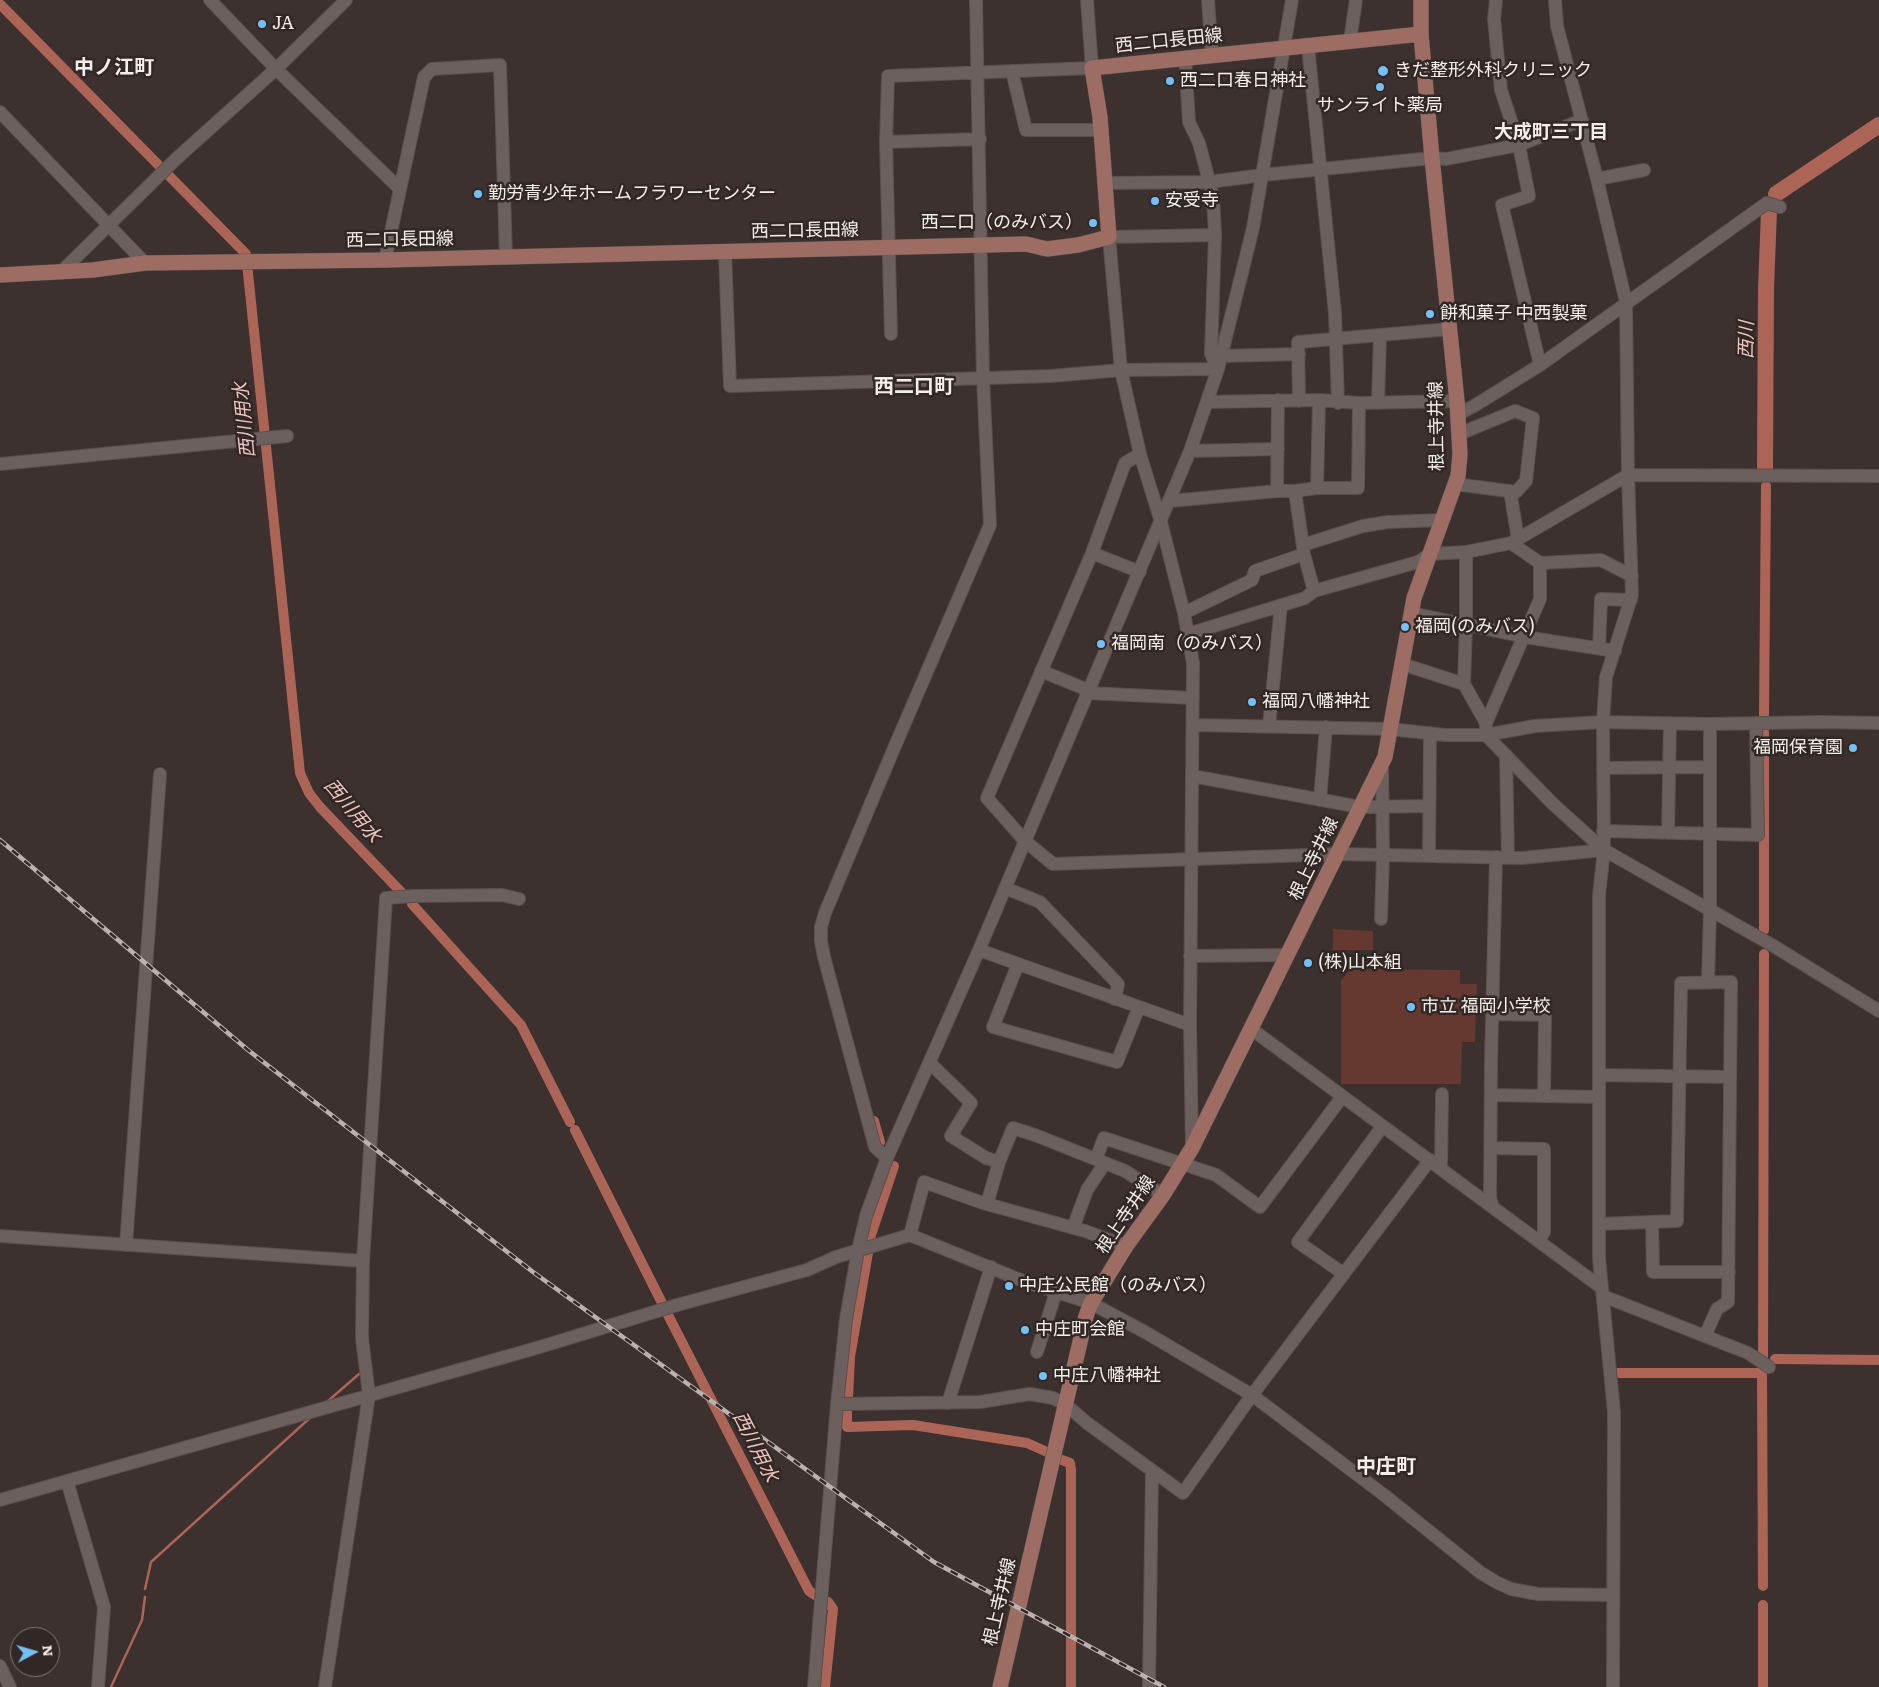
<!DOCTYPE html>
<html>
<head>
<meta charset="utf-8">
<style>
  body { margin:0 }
  #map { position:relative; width:1879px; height:1687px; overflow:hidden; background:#3c312f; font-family:Literata,serif }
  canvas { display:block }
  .north { position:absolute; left:10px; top:1627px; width:50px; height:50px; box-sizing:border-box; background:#312725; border:1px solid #7f7675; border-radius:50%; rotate:84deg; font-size:14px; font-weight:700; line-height:20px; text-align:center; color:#f4edec }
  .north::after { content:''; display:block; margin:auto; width:18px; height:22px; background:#75c0f6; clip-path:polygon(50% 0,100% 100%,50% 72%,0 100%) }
</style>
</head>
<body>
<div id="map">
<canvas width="1879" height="1687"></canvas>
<div class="north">N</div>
</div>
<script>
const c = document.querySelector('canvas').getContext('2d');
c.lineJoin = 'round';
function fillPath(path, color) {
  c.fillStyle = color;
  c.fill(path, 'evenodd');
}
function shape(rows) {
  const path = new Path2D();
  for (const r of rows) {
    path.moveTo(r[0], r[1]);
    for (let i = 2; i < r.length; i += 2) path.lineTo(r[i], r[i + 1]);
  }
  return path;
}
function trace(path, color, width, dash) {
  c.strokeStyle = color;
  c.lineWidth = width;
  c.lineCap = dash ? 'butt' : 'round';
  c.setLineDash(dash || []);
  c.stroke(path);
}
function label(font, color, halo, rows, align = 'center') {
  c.font = font + ' Literata,"Noto Sans JP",serif';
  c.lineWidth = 5;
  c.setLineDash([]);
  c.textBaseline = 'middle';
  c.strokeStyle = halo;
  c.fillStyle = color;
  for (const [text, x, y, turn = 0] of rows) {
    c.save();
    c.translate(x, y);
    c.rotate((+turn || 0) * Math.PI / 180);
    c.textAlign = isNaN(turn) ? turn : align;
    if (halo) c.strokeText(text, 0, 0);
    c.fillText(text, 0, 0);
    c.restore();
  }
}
fillPath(shape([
  [1333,929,1373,931,1373,950,1333,950],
  [1351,969,1460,970,1460,984,1477,984,1475,1042,1462,1042,1461,1084,1341,1084,1341,980]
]), '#653830');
trace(shape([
  [328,1401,359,1374],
  [145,1589,151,1562,311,1417],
  [111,1687,142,1620,145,1597]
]), '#ac6457', 2.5);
trace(shape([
  [0,4,246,254,300,773,309,793,320,807,402,893],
  [1764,715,1766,486],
  [412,904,521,1025,570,1122],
  [1764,930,1764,732],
  [874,1121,880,1142],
  [575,1130,663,1305],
  [870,1238,894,1166],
  [666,1311,809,1591,815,1595],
  [1763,1359,1764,954],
  [1775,1359,1879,1360],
  [1616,1373,1762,1373,1763,1586],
  [848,1398,850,1357,868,1253],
  [847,1409,847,1427,913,1425,1027,1443,1047,1452],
  [1062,1460,1070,1463,1071,1470,1071,1687],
  [1763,1605,1763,1687],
  [825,1687,833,1609,828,1602]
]), '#ac6457', 10);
trace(shape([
  [1776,194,1879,125],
  [1765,469,1766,289,1769,211]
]), '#ac6457', 16);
const minor = shape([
  [210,0,276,69,400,189],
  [1208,0,1212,55],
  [1496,0,1494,19,1501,90,1519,145,1529,196,1502,205,1540,365],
  [1555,0,1557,26,1597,179,1626,302,1628,475,1632,595,1606,677,1603,722,1604,850,1599,895,1599,1258,1614,1412,1613,1687],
  [1350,41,1356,0],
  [1308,46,1335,313,1338,403],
  [1012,71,1026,130,1101,130],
  [0,112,145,263],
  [886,142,980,139],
  [1597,179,1644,170],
  [1105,183,1209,182,1263,175,1432,158,1446,159,1519,145,1582,120],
  [725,251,730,386,1051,376,1121,370,1218,369,1211,354,1215,235,1213,196,1199,143,1189,122,1185,58],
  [385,260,424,77,432,69,500,65,506,257],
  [62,271,176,159,276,69,346,0],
  [891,334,886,142,888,76,1092,68,1087,0],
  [1221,356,1299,354],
  [1299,401,1298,342,1450,329],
  [1208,402,1319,400,1359,403,1457,401],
  [1378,403,1380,335],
  [1458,414,1474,406,1540,365,1767,203,1780,207],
  [1190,451,1278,449],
  [1140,454,1125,463,1092,553,987,798,1025,841,1053,864,1339,854,1522,858,1604,850],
  [0,464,287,436],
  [1455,484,1516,492,1526,481,1533,418,1515,411,1459,434],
  [1317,488,1358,488,1359,403],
  [1277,491,1278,400],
  [1510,491,1518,539],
  [1171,501,1277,491,1295,491],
  [1511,543,1540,563,1540,599,1486,723,1486,735,1553,804,1604,850,1772,945,1879,1011],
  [1303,545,1363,526,1388,522,1442,520],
  [1466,552,1466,625,1464,684,1486,723],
  [1092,553,1140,572],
  [1540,563,1601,560,1632,576],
  [1314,591,1304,554,1295,491,1317,488,1319,400],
  [1184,613,1252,580,1255,571,1304,554],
  [1411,613,1525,637,1615,651],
  [1188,634,1305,598,1314,591,1418,562,1430,554,1466,552,1511,543,1628,475,1879,476],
  [1599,648,1601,599,1631,600],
  [1402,664,1464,684],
  [1041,671,1083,688,1087,693,1193,698],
  [1193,725,1391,729,1444,735,1486,735,1535,726,1603,722,1710,724,1820,722,1879,723],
  [1269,726,1281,605],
  [1506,755,1508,858],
  [1603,768,1710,767],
  [1192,776,1360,807,1429,806],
  [1320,800,1326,727],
  [1603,831,1758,835,1756,723],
  [1668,833,1670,723],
  [1429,856,1430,733],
  [1005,888,1040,902,1118,984,1115,999],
  [1381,919,1383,855,1382,763],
  [979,950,1190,1025],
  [1190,956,1287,955],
  [1018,964,993,1027,1117,1062,1139,1007],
  [1708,982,1710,910,1710,724],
  [1492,1014,1545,1015,1544,1096],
  [1250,1028,1602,1288],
  [930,1063,971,1103,951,1136,986,1158,999,1162],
  [1599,1075,1730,1077],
  [1491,1095,1599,1097],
  [1192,1148,1190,1025,1193,663,1184,613,1161,522,1140,454,1121,370,1109,237,1215,235],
  [1491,1148,1544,1149,1544,1232,1538,1241],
  [887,1158,875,1147,824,957,821,941,821,927,825,913,889,760,990,525,983,378,976,0],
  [1096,1159,1104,1138,1216,1175,1260,1207,1342,1097],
  [1441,1169,1442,1094],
  [987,1204,999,1162,1013,1128,1035,1135,1125,1171,1163,1195],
  [1492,1205,1490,1197,1491,1063,1496,857],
  [1652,1222,1653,1272,1729,1272],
  [1599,1224,1677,1221,1681,983,1731,982,1728,1302,1717,1309,1705,1336],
  [1073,1228,1087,1190,1105,1163],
  [910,1235,924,1182,983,1203,1085,1231,1126,1246],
  [0,1236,363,1261],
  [126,1245,160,774],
  [1344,1274,1298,1242,1382,1127],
  [1603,1296,1748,1353,1769,1367],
  [1037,1352,1056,1292],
  [948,1403,991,1267],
  [837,1404,980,1402,1030,1394,1053,1398,1065,1404,1087,1423,1183,1493,1252,1395,1430,1160],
  [67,1481,104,1607,98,1687],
  [0,1500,540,1347,677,1305,807,1270,836,1257,910,1235,1023,1281,1091,1303,1145,1332,1252,1395,1384,1495,1481,1573,1496,1582,1511,1589,1538,1594,1613,1595],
  [0,1666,10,1687],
  [325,1687,369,1395,362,1338,363,1261,386,898,413,896,502,895,519,899],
  [814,1687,837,1404,846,1319,858,1250,866,1216,887,1158,979,950,1190,451,1218,369,1253,228,1292,0],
  [1149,1687,1152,1471]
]);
const major = shape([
  [0,275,93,270,145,263,385,260,1026,244,1047,249,1078,245,1109,237,1100,117,1092,68,1421,34],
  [1000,1687,1086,1316,1091,1303,1126,1246,1163,1195,1192,1148,1385,757,1414,598,1458,476,1460,454,1457,401,1432,158,1421,34,1421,0]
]);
trace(minor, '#59504e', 14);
trace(major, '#59504e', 16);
trace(minor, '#6c605e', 12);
trace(major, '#9d6d63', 15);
const rail = shape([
  [0,840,248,1050,533,1272,934,1562,1164,1687]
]);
trace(rail, '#bab1b0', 4.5);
trace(rail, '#312725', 2.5, [8]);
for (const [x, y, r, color] of [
  [262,24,5,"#75c0f6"],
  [1383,71,6,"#75c0f6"],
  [1170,81,5,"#75c0f6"],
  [1380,87,5,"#75c0f6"],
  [478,194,5,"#75c0f6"],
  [1155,201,5,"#75c0f6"],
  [1093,223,5,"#75c0f6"],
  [1430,314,5,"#75c0f6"],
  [1405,627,5,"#75c0f6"],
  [1101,644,5,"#75c0f6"],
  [1252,702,5,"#75c0f6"],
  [1853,748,5,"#75c0f6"],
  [1308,963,5,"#75c0f6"],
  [1411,1007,5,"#75c0f6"],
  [1009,1286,5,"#75c0f6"],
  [1025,1330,5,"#75c0f6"],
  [1043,1376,5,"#75c0f6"]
]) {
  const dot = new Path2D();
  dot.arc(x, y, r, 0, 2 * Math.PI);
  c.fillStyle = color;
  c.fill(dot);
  trace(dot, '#312725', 2);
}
label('18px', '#f4edec', '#312725', [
  ["JA",272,24],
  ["きだ整形外科クリニック",1394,71],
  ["西二口春日神社",1180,81],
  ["サンライト薬局",1380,106,"center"],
  ["勤労青少年ホームフラワーセンター",488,194],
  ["安受寺",1165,201],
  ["西二口（のみバス）",1083,223,"right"],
  ["餅和菓子 中西製菓",1440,314],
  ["福岡(のみバス)",1415,627],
  ["福岡南（のみバス）",1111,644],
  ["福岡八幡神社",1262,702],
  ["福岡保育園",1843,748,"right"],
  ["(株)山本組",1318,963],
  ["市立 福岡小学校",1421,1007],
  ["中庄公民館（のみバス）",1019,1286],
  ["中庄町会館",1035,1330],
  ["中庄八幡神社",1053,1376]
], 'left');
label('18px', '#f4edec', '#312725', [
  ["西二口長田線",1169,41,-6],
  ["西二口長田線",805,231,-1],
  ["西二口長田線",400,240,-1],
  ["根上寺井線",1437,426,-91],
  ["根上寺井線",1314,859,-64],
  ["根上寺井線",1126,1215,-56],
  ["根上寺井線",1000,1602,-77]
]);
label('bold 19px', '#f4edec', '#312725', [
  ["大成町三丁目",1551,132]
]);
label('italic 19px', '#f1c6be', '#312725', [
  ["西川",1747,340,-89],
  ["西川用水",245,420,-96],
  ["西川用水",352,811,50],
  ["西川用水",755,1447,63]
]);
label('bold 20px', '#f4edec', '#312725', [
  ["中ノ江町",114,68],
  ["西二口町",914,387],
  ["中庄町",1386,1467]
]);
</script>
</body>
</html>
